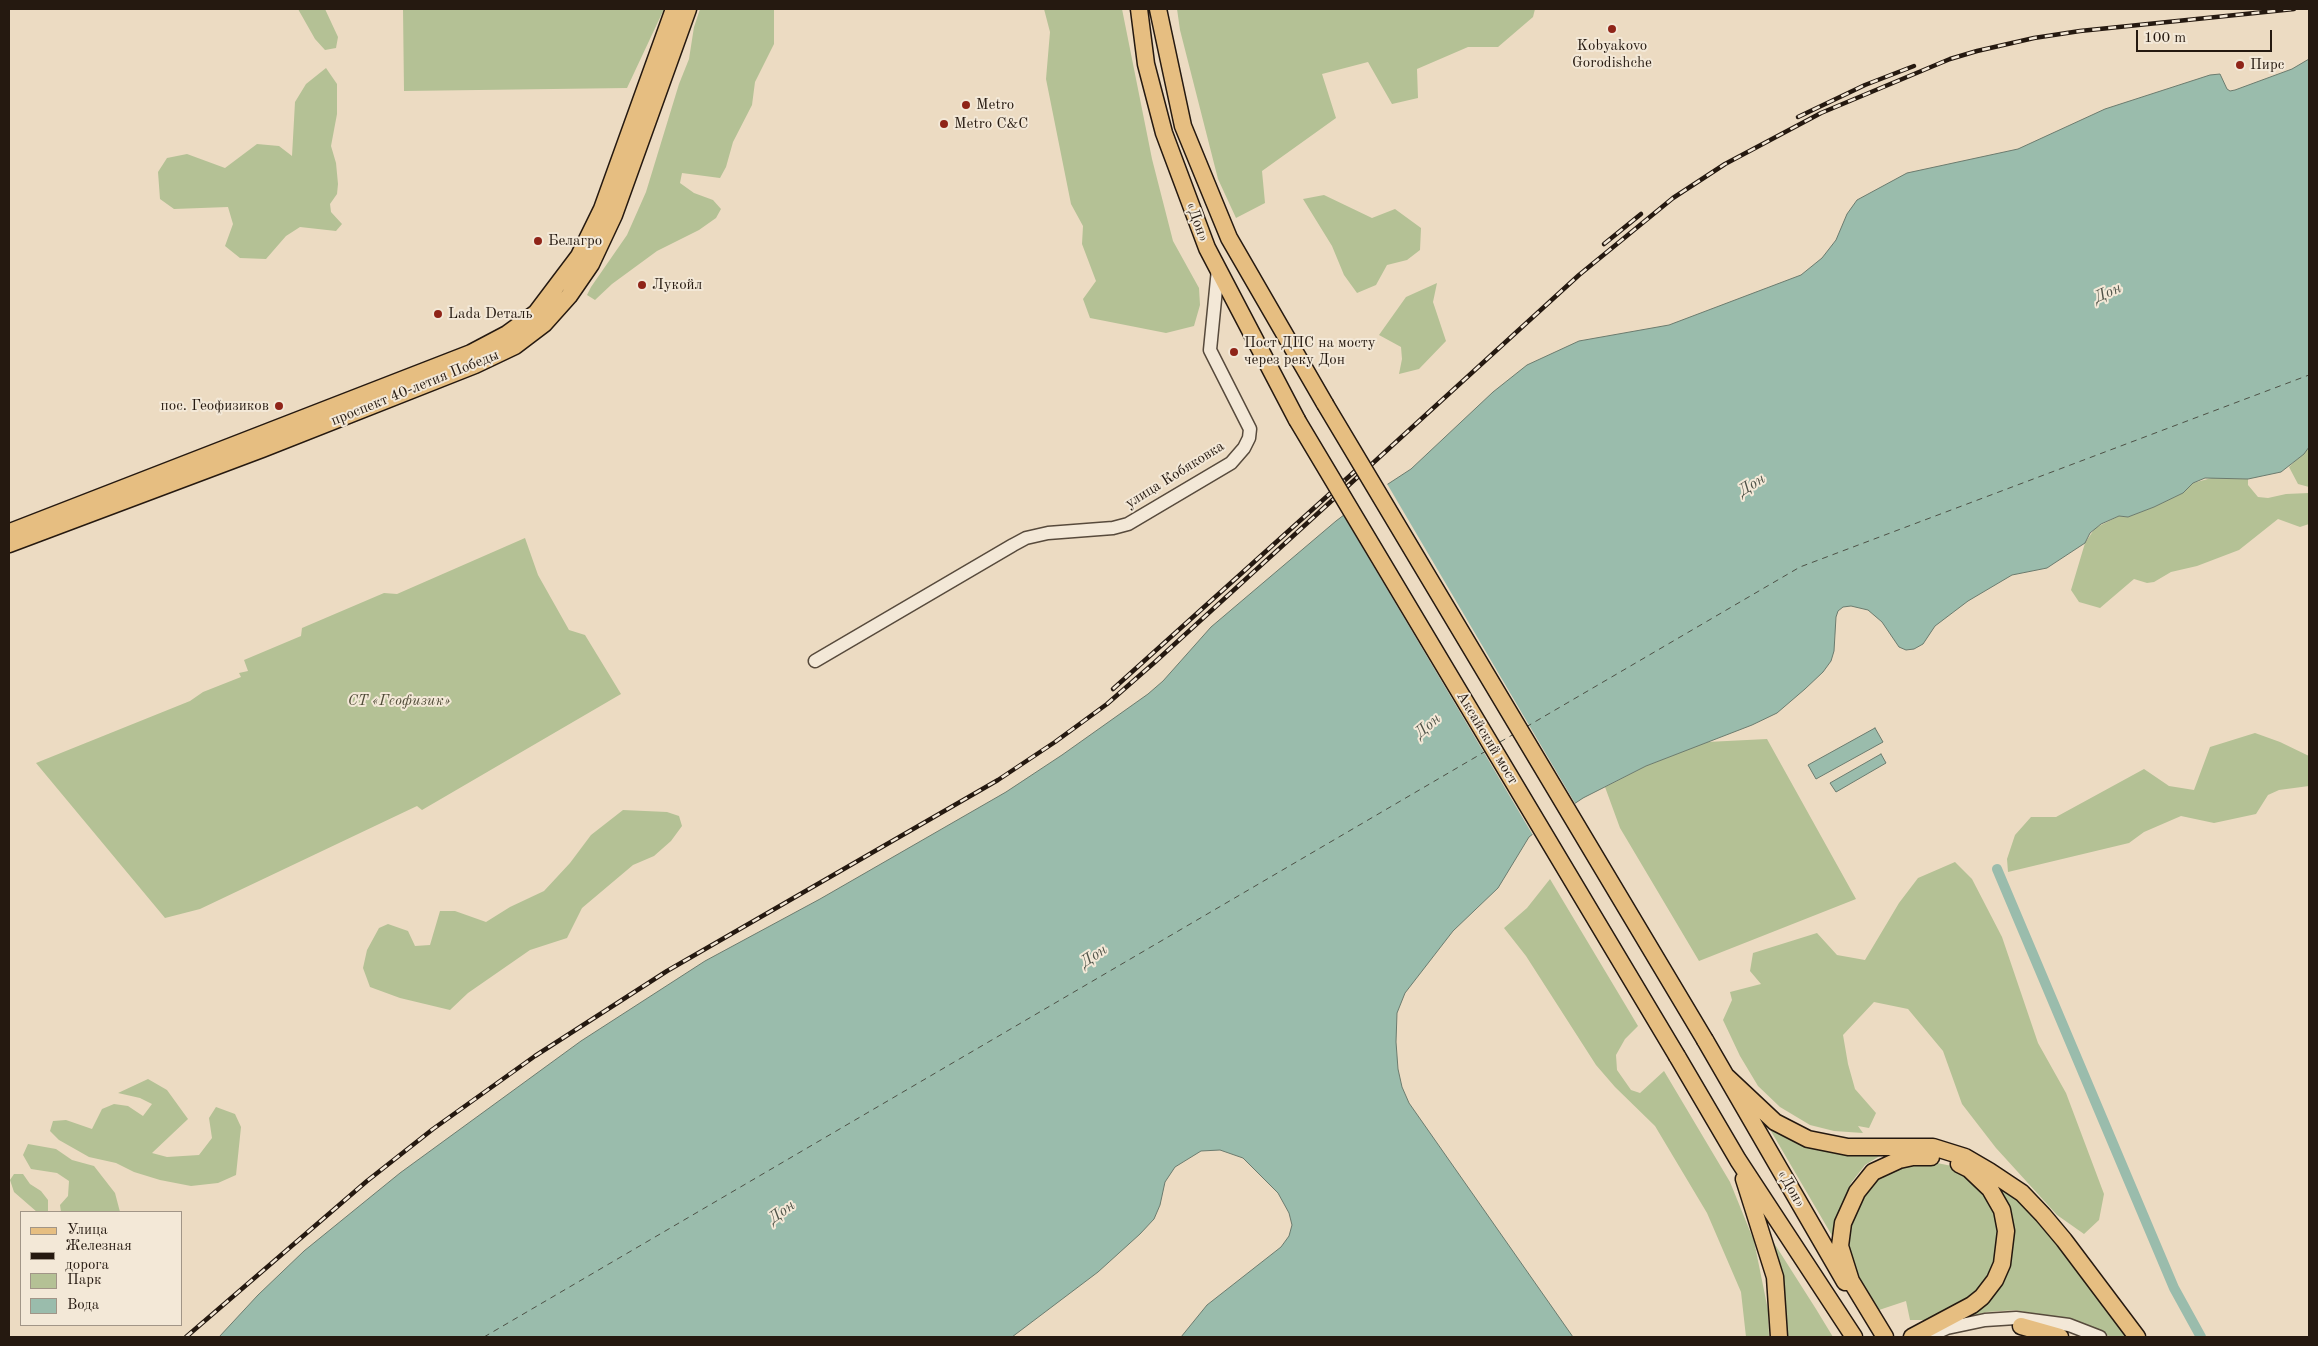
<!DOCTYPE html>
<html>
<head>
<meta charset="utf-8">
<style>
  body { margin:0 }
  #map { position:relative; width:2318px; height:1346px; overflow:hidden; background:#ecdbc2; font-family:"Old Standard TT",serif }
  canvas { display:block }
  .frame { position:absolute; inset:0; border:10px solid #251910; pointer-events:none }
  .legend { position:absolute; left:20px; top:1211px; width:162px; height:115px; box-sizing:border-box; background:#f3e8d7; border:1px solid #a19587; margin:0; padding:6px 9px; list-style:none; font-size:15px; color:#251910 }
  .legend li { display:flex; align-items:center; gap:10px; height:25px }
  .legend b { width:25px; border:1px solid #a19587 }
  .scale { position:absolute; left:2136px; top:30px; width:136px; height:22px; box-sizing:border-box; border:2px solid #251910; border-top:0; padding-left:6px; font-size:15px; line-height:18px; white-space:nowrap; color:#251910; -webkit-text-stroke:4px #f3e8d7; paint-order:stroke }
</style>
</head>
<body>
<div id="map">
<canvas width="2318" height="1346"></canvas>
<div class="frame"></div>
<ul class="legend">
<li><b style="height:6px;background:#e6be81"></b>Улица</li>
<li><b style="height:6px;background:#251910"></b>Железная дорога</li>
<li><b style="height:14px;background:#b4c195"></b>Парк</li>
<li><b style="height:14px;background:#9abcac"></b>Вода</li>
</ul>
<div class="scale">100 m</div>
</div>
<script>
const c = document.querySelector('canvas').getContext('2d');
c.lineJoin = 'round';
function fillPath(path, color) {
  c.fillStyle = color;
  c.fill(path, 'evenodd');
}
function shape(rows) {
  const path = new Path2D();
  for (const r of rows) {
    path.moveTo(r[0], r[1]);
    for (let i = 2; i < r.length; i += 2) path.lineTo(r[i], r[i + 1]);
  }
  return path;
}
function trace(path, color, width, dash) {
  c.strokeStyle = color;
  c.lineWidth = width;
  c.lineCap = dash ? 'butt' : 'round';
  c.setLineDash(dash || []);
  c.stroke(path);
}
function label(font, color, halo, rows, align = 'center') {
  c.font = font + ' "Old Standard TT",serif';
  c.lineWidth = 4;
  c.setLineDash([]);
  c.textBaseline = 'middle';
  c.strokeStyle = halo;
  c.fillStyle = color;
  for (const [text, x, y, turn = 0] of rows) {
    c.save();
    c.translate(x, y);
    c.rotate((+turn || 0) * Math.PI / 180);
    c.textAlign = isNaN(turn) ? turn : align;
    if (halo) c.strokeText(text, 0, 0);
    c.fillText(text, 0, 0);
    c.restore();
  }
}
fillPath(shape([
  [298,9,325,9,338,37,336,48,325,50,315,39],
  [403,9,664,9,627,88,404,91],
  [700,9,774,9,774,44,755,82,752,105,733,142,726,167,720,178,682,173,680,183,694,193,713,200,721,209,716,218,699,230,657,251,612,284,595,300,587,295,591,287,627,235,646,192,679,84,689,59,694,27],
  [1044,9,1122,9,1152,159,1173,241,1199,288,1200,305,1194,326,1166,333,1090,318,1083,299,1096,281,1082,244,1083,226,1071,204,1046,79,1050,32],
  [1177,9,1535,9,1533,17,1498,47,1468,47,1417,69,1418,98,1392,104,1368,62,1322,74,1336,118,1262,171,1265,203,1236,218,1218,179,1180,30],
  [326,68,337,84,337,114,331,146,336,163,338,184,337,194,330,204,331,212,342,224,336,231,300,227,286,236,266,259,240,258,225,246,233,224,228,207,174,209,160,199,158,172,167,158,187,154,225,168,257,144,279,146,292,156,295,102,306,84],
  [1324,195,1372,218,1395,209,1421,228,1420,250,1407,260,1387,265,1376,285,1357,293,1344,275,1332,246,1303,199],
  [1437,283,1433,302,1446,341,1419,369,1399,374,1402,359,1401,347,1379,335,1406,297],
  [2309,447,2309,487,2298,484,2289,467],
  [2215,477,2248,479,2248,485,2258,497,2268,498,2286,494,2309,493,2309,524,2300,527,2278,519,2239,550,2197,566,2171,572,2154,582,2147,583,2134,579,2100,608,2079,602,2071,590,2085,543,2095,528,2119,516,2128,517,2154,507,2183,493,2193,483],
  [525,538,538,575,569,630,585,635,621,694,422,810,417,806,200,909,165,918,36,763,190,701,203,692,241,677,239,673,248,671,244,660,301,636,302,628,384,593,397,594],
  [2255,733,2280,742,2309,756,2309,786,2279,790,2268,795,2256,814,2214,823,2181,816,2144,832,2129,843,2008,872,2007,859,2015,835,2031,817,2056,817,2144,769,2169,786,2194,790,2210,747],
  [1767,739,1856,899,1699,961,1620,828,1605,787,1646,766,1707,742],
  [623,810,667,812,679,816,682,826,671,841,654,856,633,865,582,908,567,938,530,950,468,993,450,1010,400,998,370,987,363,968,367,950,379,928,388,924,408,931,415,946,430,945,440,911,455,911,486,922,510,907,544,891,570,863,591,835],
  [1955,862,1972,879,2002,937,2038,1043,2066,1093,2104,1194,2099,1220,2084,1234,2057,1215,1996,1148,1962,1104,1943,1051,1908,1009,1874,1002,1843,1035,1848,1064,1855,1089,1876,1113,1869,1128,1858,1126,1863,1133,1834,1131,1810,1125,1780,1107,1758,1086,1740,1056,1723,1020,1732,1000,1730,992,1761,984,1750,971,1753,953,1817,933,1837,955,1865,960,1899,903,1918,878],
  [1550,879,1638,1026,1625,1039,1616,1055,1617,1070,1631,1090,1640,1093,1664,1071,1730,1182,1754,1241,1768,1310,1769,1337,1746,1337,1741,1292,1707,1213,1655,1126,1615,1087,1596,1065,1526,956,1504,928,1527,908],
  [148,1079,167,1090,188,1119,152,1153,167,1157,199,1155,212,1138,209,1118,216,1107,235,1114,241,1127,236,1175,218,1183,191,1186,160,1180,134,1172,116,1163,89,1157,59,1140,50,1131,53,1121,66,1120,92,1129,102,1109,114,1104,128,1106,143,1116,152,1104,140,1098,118,1093],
  [1761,1114,1775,1124,1883,1154,1865,1165,1851,1183,1839,1212,1834,1239],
  [28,1144,56,1149,72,1160,94,1166,115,1193,120,1212,61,1212,60,1205,68,1196,69,1181,57,1173,31,1169,23,1155],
  [1927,1161,1952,1166,1972,1178,1988,1197,2000,1225,1998,1260,1983,1285,1971,1296,1926,1320,1910,1320,1906,1301,1879,1310,1853,1268,1845,1244,1859,1198,1884,1171],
  [1978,1168,2006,1187,2038,1217,2131,1337,2111,1337,2091,1327,2016,1310,1987,1312,1958,1320,1988,1298,2011,1226],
  [14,1174,23,1174,30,1184,41,1191,48,1200,48,1212,37,1212,14,1192,10,1180],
  [1774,1243,1816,1309,1833,1337,1783,1337,1772,1246]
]), '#b4c195');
const water = shape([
  [2309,59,2309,447,2304,454,2281,472,2248,479,2205,478,2193,483,2183,493,2154,507,2128,517,2119,516,2101,524,2090,533,2085,543,2053,564,2047,568,2012,575,1968,601,1935,626,1923,644,1914,649,1906,650,1899,647,1882,622,1868,610,1851,606,1843,607,1838,611,1836,617,1834,651,1831,661,1823,672,1805,689,1777,713,1752,725,1646,766,1583,798,1556,816,1529,837,1498,888,1453,931,1405,993,1397,1013,1396,1042,1398,1069,1402,1087,1409,1103,1573,1337,1181,1337,1207,1305,1281,1247,1289,1236,1292,1225,1289,1213,1278,1193,1243,1158,1220,1150,1201,1151,1175,1167,1165,1182,1160,1205,1154,1219,1140,1234,1098,1272,1012,1337,219,1337,258,1295,304,1251,400,1173,581,1041,705,961,820,899,1006,792,1062,755,1148,694,1163,681,1211,627,1336,521,1365,499,1411,469,1493,392,1527,365,1579,341,1669,325,1801,275,1822,258,1836,240,1847,214,1857,200,1907,173,2018,149,2105,109,2210,75,2220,74,2227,89,2230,91,2235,90,2292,69,2309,59],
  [1875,728,1883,742,1816,779,1808,765,1875,728],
  [1881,754,1886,763,1836,792,1830,783,1881,754]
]);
fillPath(water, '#9abcac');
trace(water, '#6b7b6e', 1);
fillPath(shape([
  [1386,482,1576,805,1534,837,1342,513]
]), '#ecdbc2');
trace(shape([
  [1997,869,2174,1288,2201,1337]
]), '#9abcac', 10);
trace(shape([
  [1526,727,1800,567,2309,375],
  [1500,742,1514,734],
  [484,1337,1486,751]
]), '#4e5247', 1, [6, 5]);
const minor = shape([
  [815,661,1013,545,1026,538,1048,533,1113,528,1128,524,1231,463,1244,448,1249,438,1250,429,1210,350,1218,269],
  [1931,1335,1947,1328,1985,1320,2016,1318,2069,1325,2100,1337]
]);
const major = shape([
  [1139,9,1146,64,1164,133,1207,248,1297,420],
  [1158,9,1183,126,1229,238,1325,404],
  [10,532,471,353,507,334,536,313,579,256,602,209,674,9],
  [9,544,262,449,475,365,515,346,544,324,569,296,591,264,614,215,688,9],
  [1705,1040,1845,1282],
  [1677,1056,1738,1160,1854,1337],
  [1726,1076,1775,1122,1808,1139,1848,1147,1933,1147,1965,1157,1989,1171,2022,1193,2043,1215,2064,1240,2137,1337],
  [1744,1179,1775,1277,1779,1337],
  [2021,1326,2060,1337],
  [1885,1337,1851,1281,1840,1246,1843,1223,1857,1192,1873,1172,1899,1160,1913,1157,1931,1157],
  [1912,1337,1972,1305,1982,1297,1995,1280,2002,1264,2006,1231,2002,1210,1990,1189,1969,1169,1959,1164]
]);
trace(minor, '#574a3c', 15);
trace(major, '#251910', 19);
trace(minor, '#f3e8d7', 12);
trace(major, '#e6be81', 16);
const rail = shape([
  [1798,117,1865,85,1914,66],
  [1604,244,1641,214],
  [1113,689,1364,463],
  [186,1337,367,1181,433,1129,535,1056,667,971,998,780,1055,742,1107,704,1155,662,1579,275,1673,198,1725,164,1821,113,1950,59,1977,51,2034,38,2080,31,2294,9]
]);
trace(rail, '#251910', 4.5);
trace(rail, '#f3e8d7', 2.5, [8]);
const majorBridge = shape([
  [1325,404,1705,1040],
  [1297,420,1677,1056]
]);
trace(majorBridge, '#251910', 19, []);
trace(majorBridge, '#e6be81', 16);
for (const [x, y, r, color] of [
  [1612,29,5,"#8f2418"],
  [2240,65,5,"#8f2418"],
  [966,105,5,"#8f2418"],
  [944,124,5,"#8f2418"],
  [538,241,5,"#8f2418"],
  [642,285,5,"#8f2418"],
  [438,314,5,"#8f2418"],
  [1234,352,5,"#8f2418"],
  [279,406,5,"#8f2418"]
]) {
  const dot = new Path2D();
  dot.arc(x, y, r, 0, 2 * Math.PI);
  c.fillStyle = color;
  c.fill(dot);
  trace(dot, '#f3e8d7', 2);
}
label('15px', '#251910', '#f3e8d7', [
  ["Kobyakovo",1612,46,"center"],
  ["Gorodishche",1612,63,"center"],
  ["Пирс",2250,65],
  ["Metro",976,105],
  ["Metro C&C",954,124],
  ["Белагро",548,241],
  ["Лукойл",652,285],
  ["Lada Dеталь",448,314],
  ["Пост ДПС на мосту",1244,343],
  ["через реку Дон",1244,360],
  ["пос. Геофизиков",269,406,"right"]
], 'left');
label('15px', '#251910', '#f3e8d7', [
  ["«Дон»",1197,222,70],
  ["проспект 40-летия Победы",415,388,-22],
  ["улица Кобяковка",1175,475,-32],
  ["Аксайский мост",1487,738,59],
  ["«Дон»",1791,1189,60]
]);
label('italic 15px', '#504b38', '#f3e8d7', [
  ["СТ «Геофизик»",399,701]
]);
label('italic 16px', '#4e5247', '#f3e8d7', [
  ["Дон",2108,293,-24],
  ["Дон",1752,485,-32],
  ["Дон",1428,726,-41],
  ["Дон",1094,956,-34],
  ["Дон",782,1212,-36]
]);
</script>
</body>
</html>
